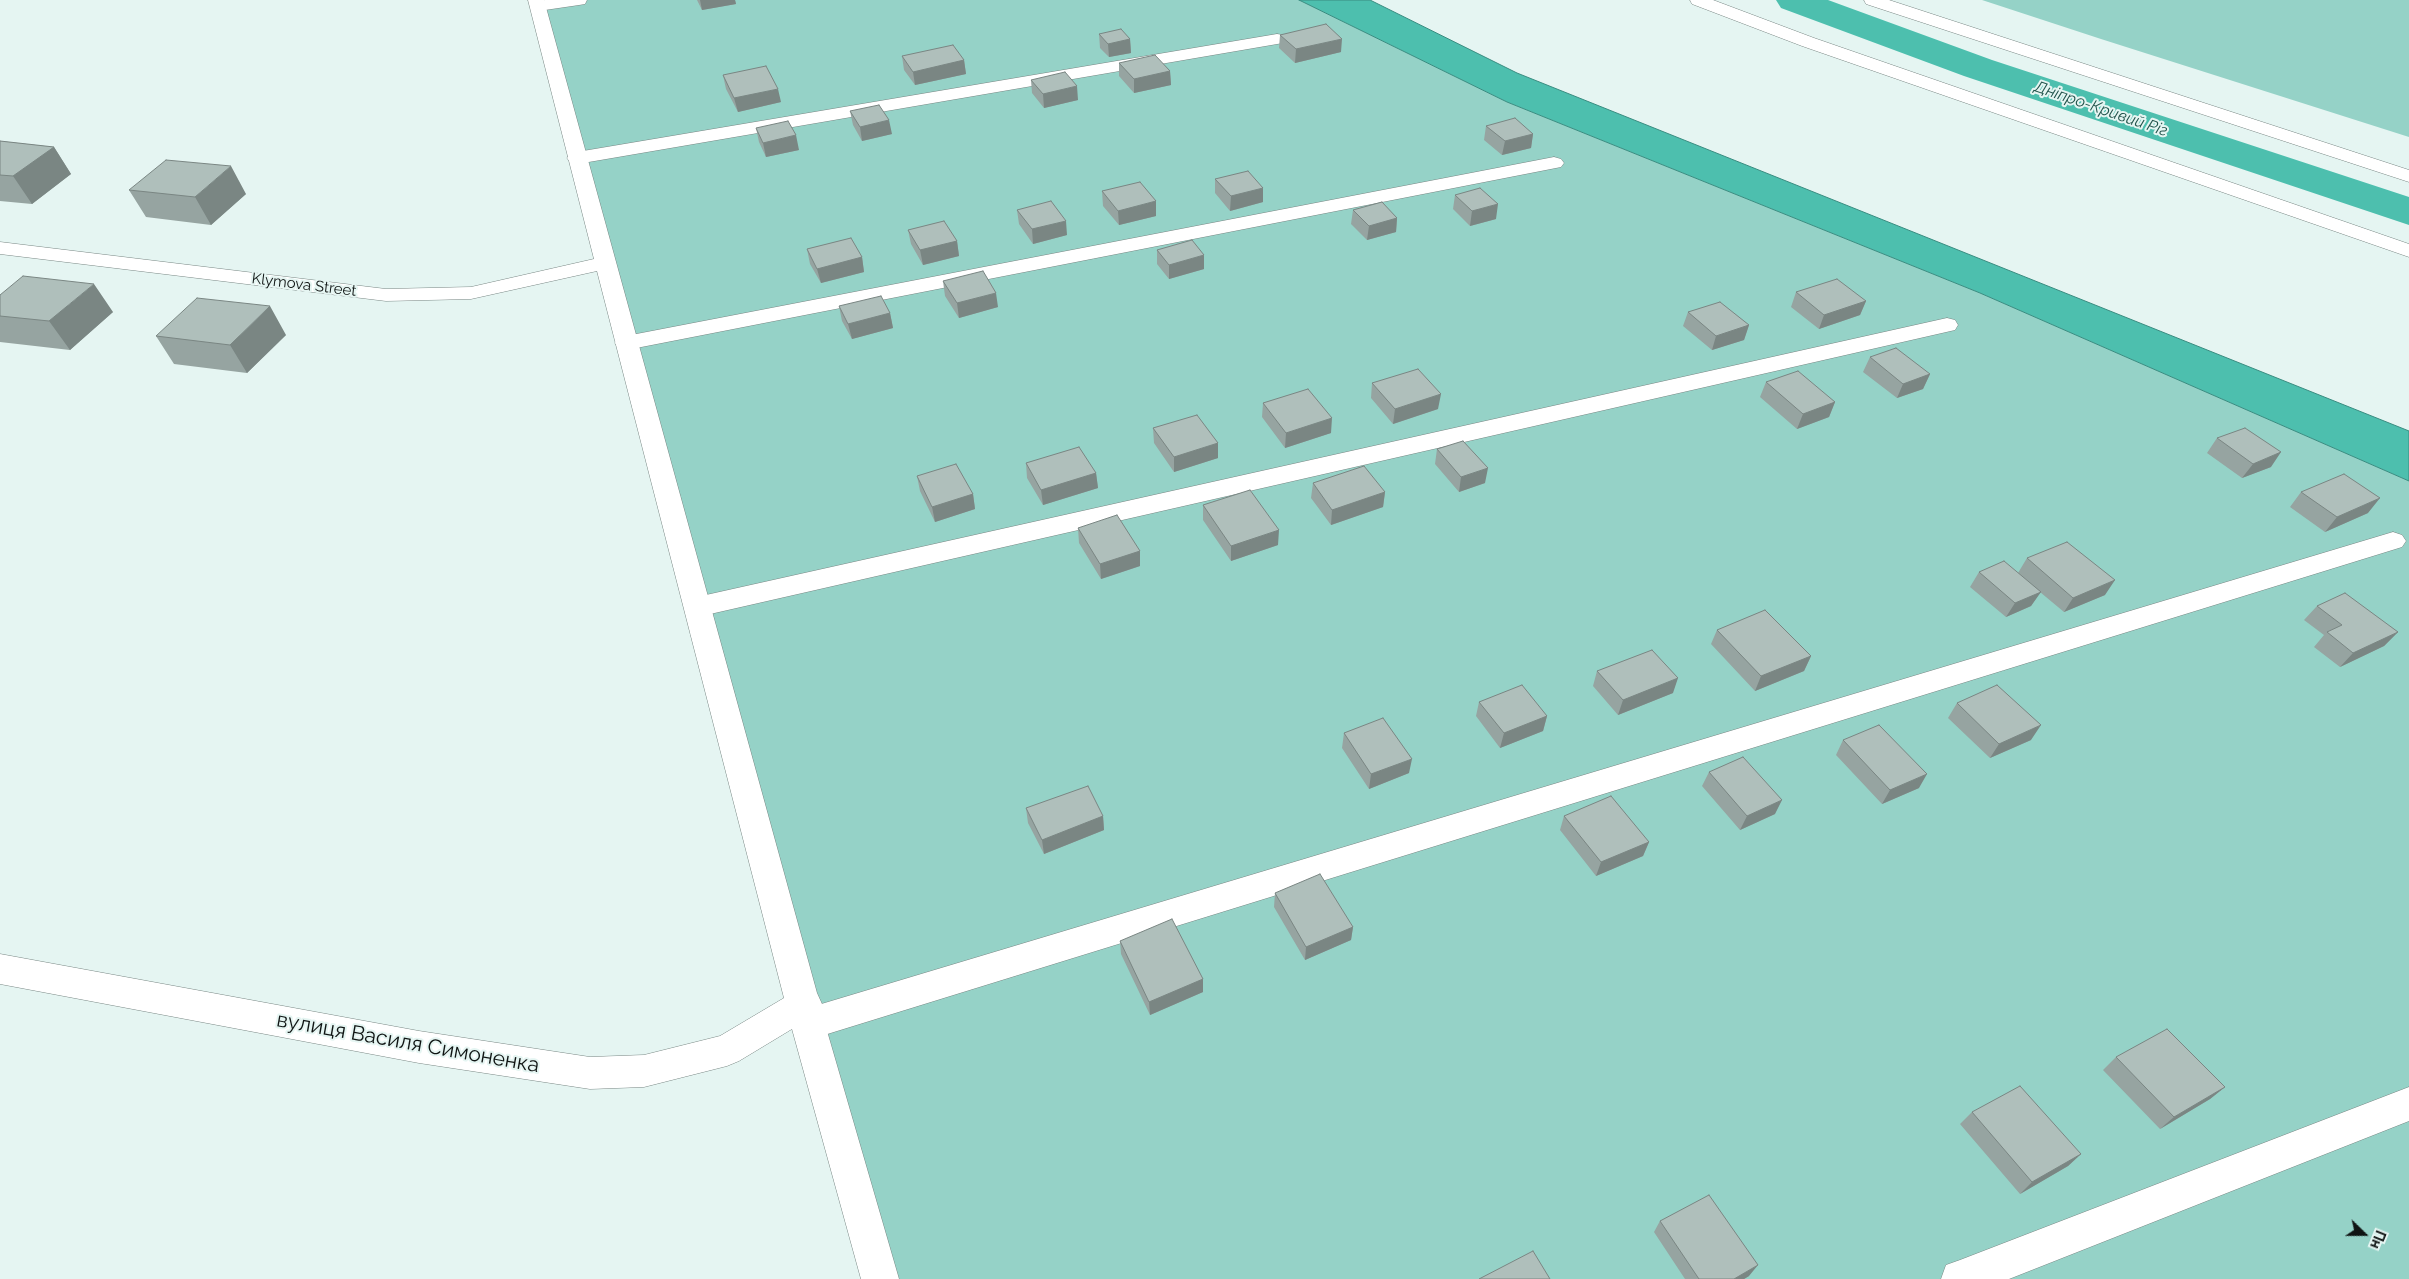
<!DOCTYPE html>
<html>
<head>
<meta charset="utf-8">
<style>
  body { margin:0 }
  #map { position:relative; width:2409px; height:1279px; overflow:hidden; background:#e5f5f2; font-family:Raleway,sans-serif }
  canvas { display:block }
  .north { position:absolute; left:2339px; top:1209px; width:50px; height:50px; -webkit-text-stroke:4px #e5f5f2; paint-order:stroke; rotate:112deg; font-size:14px; font-weight:700; line-height:20px; text-align:center; color:#0f1413 }
  .north::after { content:''; display:block; margin:auto; width:18px; height:22px; background:#0f1413; clip-path:polygon(50% 0,100% 100%,50% 72%,0 100%) }
</style>
</head>
<body>
<div id="map">
<canvas width="2409" height="1279"></canvas>
<div class="north">Пн</div>
</div>
<script>
const c = document.querySelector('canvas').getContext('2d');
c.lineJoin = 'round';
function fillPath(path, color) {
  c.fillStyle = color;
  c.fill(path, 'evenodd');
}
function shape(rows) {
  const path = new Path2D();
  for (const r of rows) {
    path.moveTo(r[0], r[1]);
    for (let i = 2; i < r.length; i += 2) path.lineTo(r[i], r[i + 1]);
  }
  return path;
}
function trace(path, color, width, dash) {
  c.strokeStyle = color;
  c.lineWidth = width;
  c.lineCap = dash ? 'butt' : 'round';
  c.setLineDash(dash || []);
  c.stroke(path);
}
function label(font, color, halo, rows, align = 'center') {
  c.font = font + ' Raleway,sans-serif';
  c.lineWidth = 4;
  c.setLineDash([]);
  c.textBaseline = 'middle';
  c.strokeStyle = halo;
  c.fillStyle = color;
  for (const [text, x, y, turn = 0] of rows) {
    c.save();
    c.translate(x, y);
    c.rotate((+turn || 0) * Math.PI / 180);
    c.textAlign = isNaN(turn) ? turn : align;
    if (halo) c.strokeText(text, 0, 0);
    c.fillText(text, 0, 0);
    c.restore();
  }
}
fillPath(shape([
  [538,0,1299,0,1507,102,1980,293,2409,481,2409,1279,880,1279],
  [1982,0,2409,0,2409,137,2101,39]
]), '#95d2c7');
const water = shape([
  [1299,0,1370,0,1517,73,2409,431,2409,481,1980,293,1507,102,1299,0]
]);
fillPath(water, '#4dbfae');
trace(water, '#3a8c80', 1);
fillPath(shape([
  [1776,0,1828,0,1992,60,2409,197,2409,225,1964,76,1781,8,1776,0]
]), '#4dbfae');
const service = shape([
  [545,0,587,0,585,4,579,5,538,11,532,10,530,6,532,2,545,0],
  [1277,34,1283,35,1286,39,1283,43,577,164,570,162,567,158,570,154,577,152,1277,34],
  [1554,157,1561,159,1564,163,1561,167,626,350,618,348,615,343,618,338,626,336,1554,157],
  [1947,318,1955,320,1958,325,1955,330,697,617,687,614,684,607,687,600,697,597,1947,318],
  [2393,532,2402,535,2406,541,2402,547,808,1040,796,1035,791,1024,796,1013,808,1008,2393,532],
  [2409,1087,2409,1121,2009,1279,1941,1279,1946,1265,1960,1260,2409,1087]
]);
const minor = shape([
  [528,0,544,0,817,993,822,1004,820,1007,825,1024,899,1279,861,1279,792,1029,739,1061,727,1066,644,1087,590,1089,419,1063,0,984,0,954,419,1031,590,1057,644,1055,720,1036,784,998,597,271,471,299,386,301,0,254,0,242,386,289,471,287,594,259,528,0],
  [1690,0,1713,0,1814,38,2409,244,2409,257,1802,46,1692,4,1690,0],
  [1864,0,1889,0,2409,170,2409,182,1866,4,1864,0]
]);
trace(service, '#7a8885', 1);
trace(minor, '#7a8885', 1);
fillPath(service, '#fff');
fillPath(minor, '#fff');
fillPath(shape([
  [697,0,735,0,736,4,702,10],
  [1099,34,1130,39,1131,53,1109,57,1100,48],
  [1280,35,1341,52,1295,63,1279,48],
  [902,56,964,60,966,74,915,85,904,70],
  [1119,63,1170,71,1171,85,1134,93,1119,76],
  [723,75,781,102,738,112,726,89],
  [1031,80,1078,100,1044,108,1032,93],
  [850,111,892,134,862,141,853,125],
  [1486,126,1533,134,1531,148,1502,155,1484,140],
  [756,128,799,150,766,157,759,142],
  [0,141,54,147,71,174,32,204,0,201],
  [1215,179,1263,202,1230,211,1215,193],
  [129,190,246,194,211,225,146,217],
  [1102,191,1156,216,1119,225,1103,206],
  [1455,195,1496,219,1470,226,1453,209],
  [1017,210,1067,235,1033,244,1019,224],
  [1353,210,1397,218,1396,232,1367,240,1351,224],
  [908,230,957,241,959,256,923,265,911,244],
  [807,249,862,257,864,272,821,283,810,264],
  [1157,250,1204,269,1169,279,1157,264],
  [943,281,998,307,959,318,945,296],
  [1796,292,1866,301,1860,315,1819,329,1791,307],
  [0,295,113,312,70,350,0,342],
  [839,306,890,313,893,328,852,339,842,321],
  [1688,312,1749,325,1744,340,1712,350,1683,326],
  [286,335,247,373,174,364,156,336],
  [1870,357,1930,374,1923,389,1897,398,1863,372],
  [1766,382,1835,402,1829,417,1797,429,1760,397],
  [1372,383,1438,409,1393,424,1371,398],
  [1263,403,1331,433,1285,448,1262,417],
  [1153,428,1218,458,1174,472,1154,443],
  [2217,438,2271,467,2242,478,2207,453],
  [1437,449,1485,483,1459,492,1435,464],
  [1026,463,1096,473,1098,488,1043,505,1027,478],
  [917,476,973,494,975,509,935,522,920,491],
  [1313,483,1385,492,1383,507,1331,525,1311,498],
  [2301,492,2368,513,2325,532,2290,507],
  [1203,505,1278,545,1231,561,1203,520],
  [1078,528,1140,551,1140,566,1101,579,1079,543],
  [2027,558,2105,595,2064,612,2040,592,2031,606,2006,617,1970,587,1979,572,2018,573],
  [2317,606,2398,632,2384,646,2340,667,2314,647,2324,635,2304,620],
  [1717,630,1811,656,1804,671,1755,691,1711,644],
  [1597,671,1673,693,1618,715,1593,686],
  [1479,702,1547,716,1543,731,1500,748,1476,716],
  [1957,703,2031,740,1990,758,1948,718],
  [1344,733,1409,773,1369,789,1342,748],
  [1843,740,1919,788,1882,804,1836,755],
  [1709,772,1775,814,1740,830,1702,786],
  [1026,808,1103,816,1104,830,1044,854,1028,823],
  [1564,816,1649,842,1643,856,1596,876,1560,830],
  [1275,893,1353,927,1351,940,1305,960,1274,907],
  [1120,941,1203,979,1203,992,1150,1015,1121,954],
  [2116,1057,2225,1087,2210,1099,2160,1129,2103,1070],
  [1972,1112,2081,1154,2068,1166,2020,1194,1960,1124],
  [1660,1221,1749,1276,1744,1279,1685,1279,1654,1232]
]), '#96a4a1');
fillPath(shape([
  [700,0,735,0,736,4,702,10],
  [1130,39,1131,53,1109,57,1108,44],
  [1342,39,1341,52,1295,63,1296,49],
  [964,60,966,74,915,85,913,72],
  [1170,71,1171,85,1134,93,1134,79],
  [1077,86,1078,100,1044,108,1043,94],
  [778,89,781,102,738,112,734,98],
  [889,120,892,134,862,141,860,127],
  [1533,134,1531,148,1502,155,1505,141],
  [796,135,799,150,766,157,763,143],
  [54,147,71,174,32,204,13,176],
  [231,166,246,194,211,225,195,197],
  [1263,188,1263,202,1230,211,1231,196],
  [1156,201,1156,216,1119,225,1118,211],
  [1498,204,1496,219,1470,226,1472,211],
  [1397,218,1396,232,1367,240,1369,226],
  [1066,221,1067,235,1033,244,1032,229],
  [957,241,959,256,923,265,920,250],
  [1204,255,1204,269,1169,279,1169,265],
  [862,257,864,272,821,283,817,269],
  [94,284,113,312,70,350,49,321],
  [996,293,998,307,959,318,957,303],
  [1866,301,1860,315,1819,329,1824,315],
  [270,306,286,335,247,373,230,345],
  [890,313,893,328,852,339,848,324],
  [1749,325,1744,340,1712,350,1716,336],
  [1930,374,1923,389,1897,398,1903,384],
  [1441,394,1438,409,1393,424,1395,409],
  [1835,402,1829,417,1797,429,1803,414],
  [1332,418,1331,433,1285,448,1286,433],
  [1218,443,1218,458,1174,472,1174,457],
  [2281,452,2271,467,2242,478,2253,464],
  [1488,468,1485,483,1459,492,1461,477],
  [1096,473,1098,488,1043,505,1041,490],
  [1385,492,1383,507,1331,525,1332,510],
  [973,494,975,509,935,522,932,507],
  [2380,498,2368,513,2325,532,2337,517],
  [1279,530,1278,545,1231,561,1231,546],
  [1140,551,1140,566,1101,579,1100,564],
  [2115,580,2105,595,2064,612,2073,598],
  [2041,592,2031,606,2006,617,2015,603],
  [2398,632,2384,646,2340,667,2353,653],
  [1811,656,1804,671,1755,691,1761,676],
  [1678,678,1673,693,1618,715,1623,700],
  [1547,716,1543,731,1500,748,1504,733],
  [2041,725,2031,740,1990,758,1999,744],
  [1412,759,1409,773,1369,789,1371,774],
  [1927,774,1919,788,1882,804,1890,790],
  [1782,800,1775,814,1740,830,1747,816],
  [1103,816,1104,830,1044,854,1042,840],
  [1649,842,1643,856,1596,876,1601,862],
  [1353,927,1351,940,1305,960,1306,947],
  [1203,979,1203,992,1150,1015,1149,1002],
  [2225,1087,2210,1099,2160,1129,2174,1117],
  [2081,1154,2068,1166,2020,1194,2032,1182],
  [1758,1265,1749,1276,1744,1279,1734,1279]
]), '#7a8683');
const building = shape([
  [1326,24,1342,39,1296,49,1280,35,1326,24],
  [1121,29,1130,39,1108,44,1099,34,1121,29],
  [953,45,964,60,913,72,902,56,953,45],
  [1155,55,1170,71,1134,79,1119,63,1155,55],
  [766,66,778,89,734,98,723,75,766,66],
  [1065,72,1077,86,1043,94,1031,80,1065,72],
  [879,105,889,120,860,127,850,111,879,105],
  [1515,118,1533,134,1505,141,1486,126,1515,118],
  [788,121,796,135,763,143,756,128,788,121],
  [0,141,54,147,13,176,0,175,0,141],
  [166,160,231,166,195,197,129,190,166,160],
  [1248,171,1263,188,1231,196,1215,179,1248,171],
  [1140,182,1156,201,1118,211,1102,191,1140,182],
  [1480,188,1498,204,1472,211,1455,195,1480,188],
  [1051,201,1066,221,1032,229,1017,210,1051,201],
  [1382,202,1397,218,1369,226,1353,210,1382,202],
  [944,221,957,241,920,250,908,230,944,221],
  [851,238,862,257,817,269,807,249,851,238],
  [1192,240,1204,255,1169,265,1157,250,1192,240],
  [983,271,996,293,957,303,943,281,983,271],
  [23,276,94,284,49,321,0,316,0,295,23,276],
  [1837,279,1866,301,1824,315,1796,292,1837,279],
  [881,296,890,313,848,324,839,306,881,296],
  [197,298,270,306,230,345,156,336,197,298],
  [1720,302,1749,325,1716,336,1688,312,1720,302],
  [1896,348,1930,374,1903,384,1870,357,1896,348],
  [1418,369,1441,394,1395,409,1372,383,1418,369],
  [1798,371,1835,402,1803,414,1766,382,1798,371],
  [1308,389,1332,418,1286,433,1263,403,1308,389],
  [1197,415,1218,443,1174,457,1153,428,1197,415],
  [2245,428,2281,452,2253,464,2217,438,2245,428],
  [1463,441,1488,468,1461,477,1437,449,1463,441],
  [1079,447,1096,473,1041,490,1026,463,1079,447],
  [956,464,973,494,932,507,917,476,956,464],
  [1364,466,1385,492,1332,510,1313,483,1364,466],
  [2344,474,2380,498,2337,517,2301,492,2344,474],
  [1250,490,1279,530,1231,546,1203,505,1250,490],
  [1117,515,1140,551,1100,564,1078,528,1117,515],
  [2067,542,2115,580,2073,598,2027,558,2067,542],
  [2004,561,2041,592,2015,603,1979,572,2004,561],
  [2345,593,2398,632,2353,653,2327,632,2342,625,2317,606,2345,593],
  [1765,610,1811,656,1761,676,1717,630,1765,610],
  [1652,650,1678,678,1623,700,1597,671,1652,650],
  [1522,685,1547,716,1504,733,1479,702,1522,685],
  [1997,685,2041,725,1999,744,1957,703,1997,685],
  [1383,718,1412,759,1371,774,1344,733,1383,718],
  [1879,725,1927,774,1890,790,1843,740,1879,725],
  [1743,757,1782,800,1747,816,1709,772,1743,757],
  [1088,786,1103,816,1042,840,1026,808,1088,786],
  [1611,796,1649,842,1601,862,1564,816,1611,796],
  [1320,874,1353,927,1306,947,1275,893,1320,874],
  [1172,919,1203,979,1149,1002,1120,941,1172,919],
  [2167,1029,2225,1087,2174,1117,2116,1057,2167,1029],
  [2020,1086,2081,1154,2032,1182,1972,1112,2020,1086],
  [1709,1195,1758,1265,1734,1279,1699,1279,1660,1221,1709,1195],
  [1533,1251,1550,1279,1479,1279,1533,1251]
]);
fillPath(building, '#afbfbb');
trace(building, '#7a8683', 1);
label('15px', '#0f1413', '#e5f5f2', [
  ["Klymova Street",304,285,7]
]);
label('italic 16px', '#22534b', '#e5f5f2', [
  ["Дніпро-Кривий Ріг",2101,109,19]
]);
label('21px', '#0f1413', '#e5f5f2', [
  ["вулиця Василя Симоненка",408,1043,10]
]);
</script>
</body>
</html>
